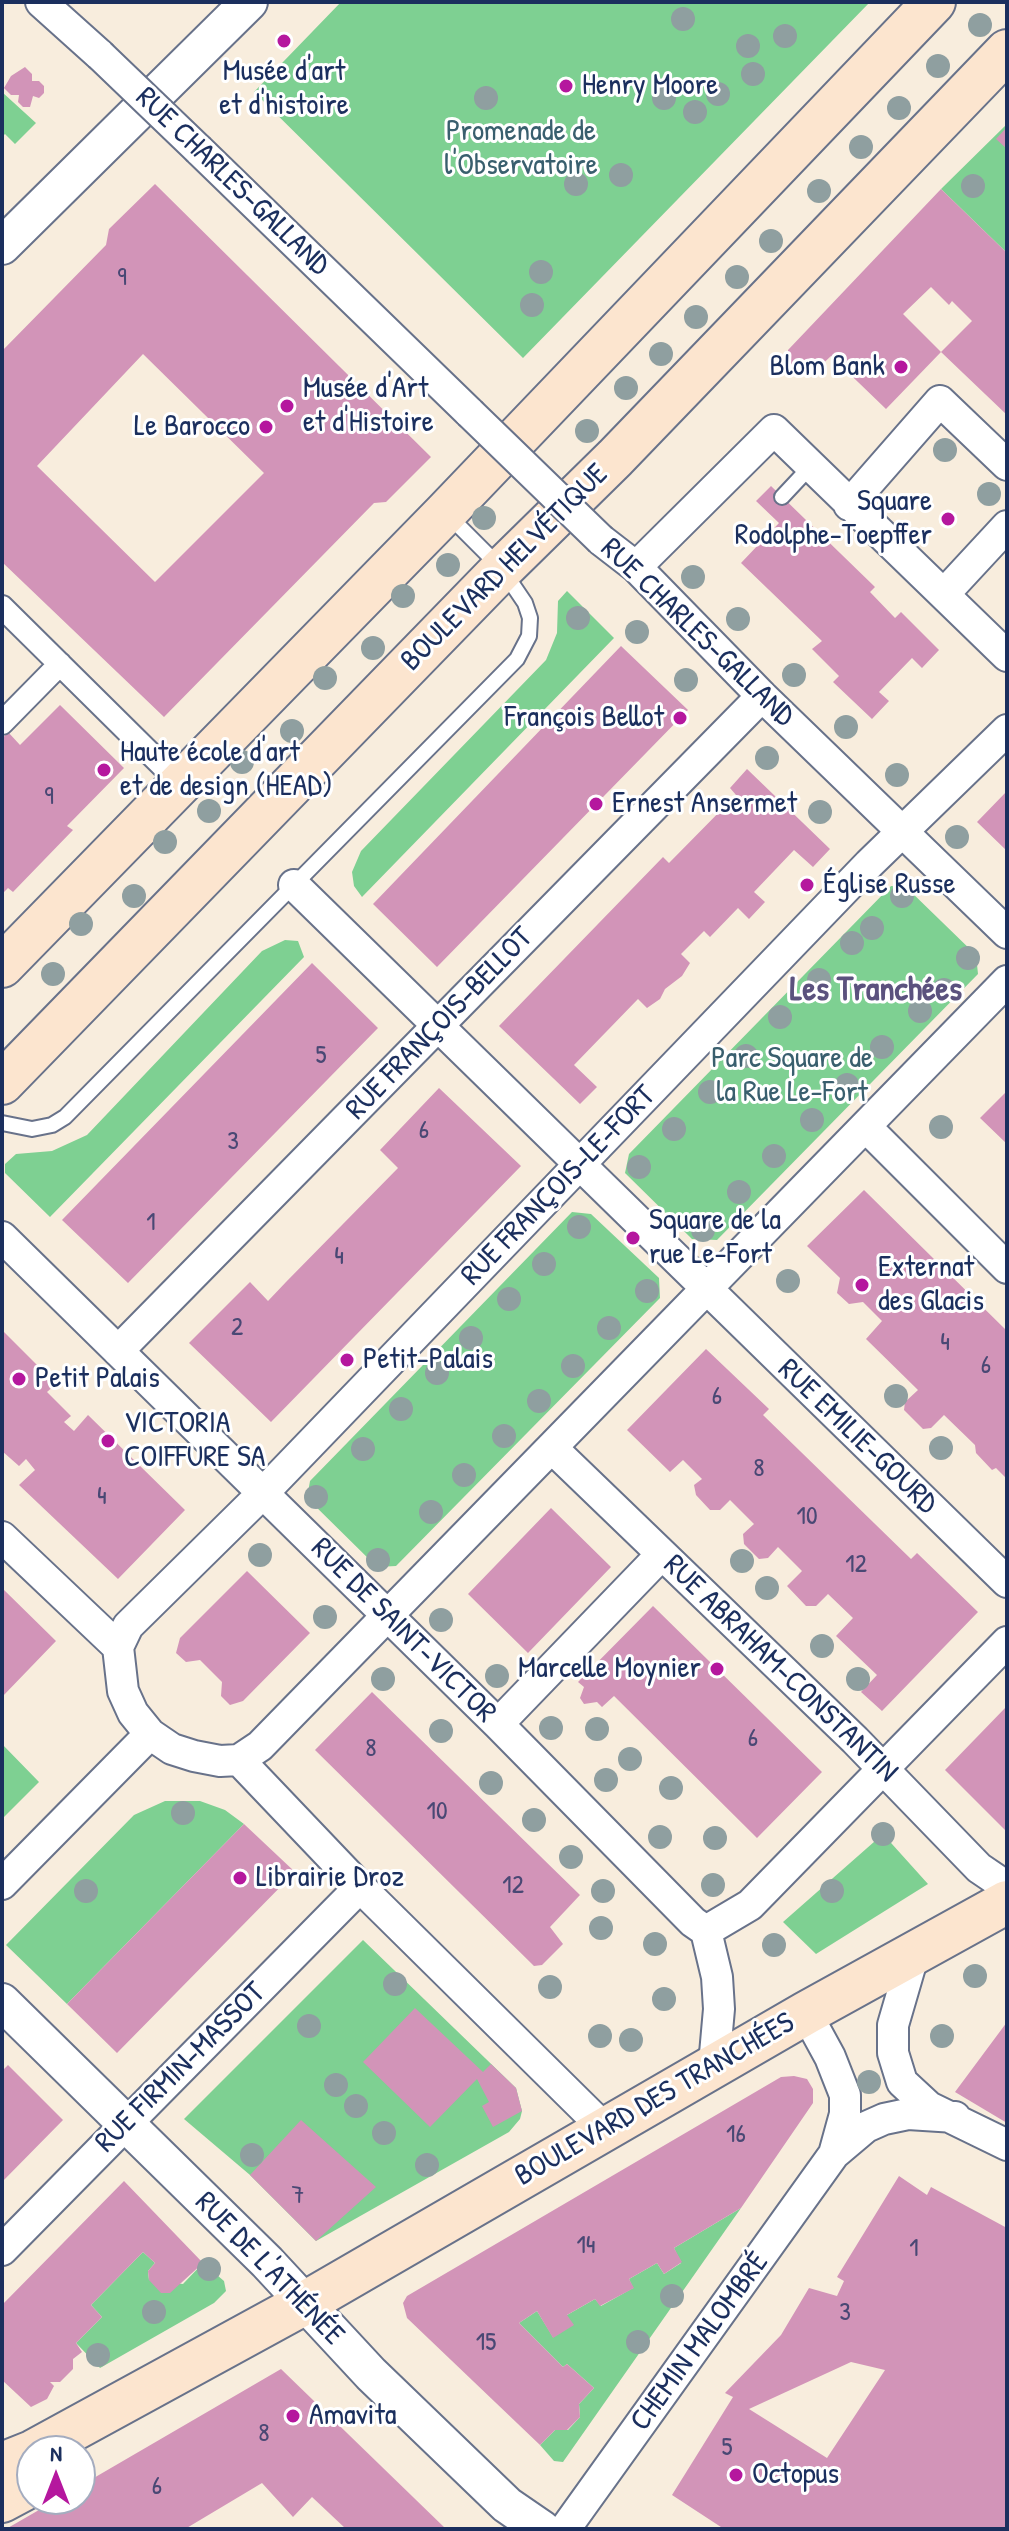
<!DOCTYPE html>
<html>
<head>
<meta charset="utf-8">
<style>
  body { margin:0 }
  #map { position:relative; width:1009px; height:2531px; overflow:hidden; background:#f8eddd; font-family:"Patrick Hand",sans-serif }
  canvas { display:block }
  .frame { position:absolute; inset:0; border:4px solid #1b2f5e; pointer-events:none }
  .north { position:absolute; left:16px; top:2435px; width:80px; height:80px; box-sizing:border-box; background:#fff; border:2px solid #a4acbf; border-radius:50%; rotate:0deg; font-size:22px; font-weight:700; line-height:32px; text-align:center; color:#1b2f5e }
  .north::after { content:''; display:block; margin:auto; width:28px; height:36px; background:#b5179e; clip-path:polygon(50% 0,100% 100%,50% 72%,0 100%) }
</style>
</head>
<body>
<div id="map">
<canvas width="1009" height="2531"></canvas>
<div class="frame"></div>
<div class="north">N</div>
</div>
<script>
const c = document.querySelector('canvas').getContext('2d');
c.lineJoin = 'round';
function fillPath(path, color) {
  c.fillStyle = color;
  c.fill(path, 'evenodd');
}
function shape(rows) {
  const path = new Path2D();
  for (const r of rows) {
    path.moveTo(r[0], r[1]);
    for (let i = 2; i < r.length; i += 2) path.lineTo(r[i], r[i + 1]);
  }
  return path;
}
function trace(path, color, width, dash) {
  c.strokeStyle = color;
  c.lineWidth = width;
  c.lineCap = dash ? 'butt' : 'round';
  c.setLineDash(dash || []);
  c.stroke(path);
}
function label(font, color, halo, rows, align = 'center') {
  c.font = font + ' "Patrick Hand",sans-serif';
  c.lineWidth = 6;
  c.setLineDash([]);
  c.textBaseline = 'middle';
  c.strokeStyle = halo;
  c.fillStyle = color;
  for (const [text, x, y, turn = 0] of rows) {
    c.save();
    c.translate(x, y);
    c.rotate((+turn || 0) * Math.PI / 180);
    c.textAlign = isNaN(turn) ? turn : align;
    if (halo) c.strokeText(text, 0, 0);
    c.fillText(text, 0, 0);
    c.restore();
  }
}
fillPath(shape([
  [341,2,870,2,523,358,254,92],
  [2,92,36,123,15,144,5,134,2,137],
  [1007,124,1007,253,941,189],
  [567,591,614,638,362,897,354,886,352,872,361,851,546,660,557,633,558,601],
  [891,886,906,887,976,955,978,974,717,1240,692,1239,625,1173,629,1154],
  [285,940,298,941,304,957,50,1217,5,1173,5,1164,16,1154,52,1151,87,1135,262,951],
  [572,1212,591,1214,659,1278,660,1298,396,1566,377,1567,307,1498,310,1481],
  [2,1744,39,1782,2,1819],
  [165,1801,200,1801,225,1810,244,1824,67,2004,6,1945,134,1815],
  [883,1834,928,1884,816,1954,783,1922],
  [363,1940,516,2088,522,2111,520,2119,509,2132,316,2241,250,2175,184,2119],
  [741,2208,563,2462,554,2461,540,2445,555,2430,568,2430,580,2417,579,2404,594,2388,567,2364,563,2367,519,2323,537,2311,553,2337,567,2315,595,2299,601,2306,633,2288,629,2279,657,2263,664,2274,681,2263,674,2248],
  [143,2252,155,2263,148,2271,149,2280,183,2284,203,2263,224,2281,226,2291,214,2303,100,2368,76,2343,102,2317,91,2305]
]), '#7ed092');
fillPath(shape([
  [25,67,32,74,32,81,39,81,44,86,44,93,39,98,33,96,30,107,23,107,18,102,19,95,11,95,4,88,11,76],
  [1007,127,1007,149,996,139],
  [155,184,431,457,386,502,374,503,164,717,2,562,2,351,106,245,109,229],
  [143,354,264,473,155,582,37,466],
  [941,189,1007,253,1007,415,941,352,972,321,952,301,949,305,931,287,903,314,941,352,886,409,831,356,813,373,802,374,788,361,788,350],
  [771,486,875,587,870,592,895,618,901,612,939,650,922,668,912,658,879,692,889,701,872,719,833,682,839,676,812,649,822,641,741,563,779,523,756,501],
  [621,646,688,710,437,967,373,904],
  [60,705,124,768,67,826,73,830,13,892,8,888,2,894,2,739,8,732,20,745],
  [747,769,830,849,813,867,794,850,754,892,765,902,749,919,738,908,710,937,704,931,681,954,690,963,682,976,665,989,660,999,647,1008,638,999,574,1065,597,1087,580,1104,499,1026,663,857,669,863,736,795,730,788],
  [1007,791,1007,851,977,822],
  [312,963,378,1028,128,1283,62,1220],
  [439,1088,521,1166,271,1422,189,1343,250,1282,268,1301,286,1282,398,1168,380,1150],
  [1007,1091,1007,1144,980,1118],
  [864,1190,1007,1331,1007,1479,996,1468,992,1470,976,1453,975,1445,944,1415,931,1428,923,1429,904,1410,905,1402,918,1390,866,1339,882,1321,863,1302,849,1304,837,1293,840,1278,807,1246],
  [2,1330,56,1384,47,1392,71,1416,64,1422,74,1431,88,1415,185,1510,118,1579,19,1485,35,1470,26,1459,19,1466,2,1451],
  [706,1349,769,1409,763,1415,911,1559,917,1553,978,1612,882,1711,861,1692,877,1675,836,1636,853,1618,828,1594,816,1606,806,1606,787,1586,802,1571,778,1547,768,1558,759,1559,744,1544,743,1534,754,1524,730,1500,720,1510,710,1510,696,1495,694,1485,702,1479,683,1460,670,1472,627,1430],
  [551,1508,611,1567,528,1653,468,1594],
  [247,1571,310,1633,243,1701,230,1705,221,1696,222,1682,200,1660,186,1662,176,1653,180,1638],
  [2,1588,56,1641,2,1697],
  [653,1606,822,1772,757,1838,614,1696,602,1707,597,1702,584,1704,580,1698,584,1687,578,1682],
  [372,1692,580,1895,550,1927,563,1944,542,1965,534,1966,315,1750],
  [1007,1706,1007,1832,945,1770],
  [244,1824,295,1872,117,2053,67,2004],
  [415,2008,483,2072,491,2064,516,2088,522,2111,493,2127,482,2106,489,2102,477,2079,430,2127,363,2062],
  [1007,2022,1007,2123,955,2092],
  [8,2065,63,2120,2,2182,2,2071],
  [794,2076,807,2079,813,2089,813,2103,741,2208,674,2248,682,2262,664,2274,657,2263,629,2279,634,2288,600,2306,595,2299,567,2315,574,2325,553,2338,537,2311,519,2323,563,2367,567,2364,594,2388,579,2404,580,2417,567,2430,555,2430,540,2445,407,2318,403,2303,407,2296,781,2077],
  [301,2120,376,2187,316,2241,250,2175],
  [899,2176,927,2195,931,2187,1007,2228,1007,2529,724,2529,672,2495,733,2397,725,2393,781,2335,809,2288,837,2296,844,2281,837,2277],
  [851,2362,885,2370,827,2458,749,2409],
  [124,2181,203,2263,170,2293,161,2293,149,2280,148,2271,155,2263,143,2252,91,2305,102,2317,76,2343,82,2352,73,2359,73,2369,60,2382,50,2382,54,2386,47,2399,31,2407,2,2380,2,2305],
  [281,2369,446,2529,346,2529,312,2497,293,2517,262,2483,185,2529,6,2529,58,2499,80,2499,80,2486]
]), '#d294b8');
const service = shape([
  [782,497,811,466],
  [2,1123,32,1129,52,1125,65,1117,517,659,529,636,530,618,525,603,502,569,448,515]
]);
const pedestrian = shape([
  [2,607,179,782],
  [2,723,60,664]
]);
const minor = shape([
  [41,2,100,55],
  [199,150,470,413],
  [849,505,940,401,1007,465],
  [601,540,636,567,762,696,1007,933],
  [636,567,774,430,1007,656],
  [944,594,1007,526],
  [294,885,1007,1582],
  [866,1127,1007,1268],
  [2,1237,498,1724,693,1922,706,1931,717,1977,719,2009,714,2065],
  [118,1351,762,696],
  [553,1449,855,1740,979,1868,1007,1887],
  [2,1537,118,1647,123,1691,133,1713,150,1734,172,1749,194,1756,220,1761,239,1760,260,1746,1007,981],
  [118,1647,128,1626,263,1493,869,864,1007,730],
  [498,1724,662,1554],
  [239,1760,360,1887,605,2129],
  [2,1884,150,1734],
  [706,1931,750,1905,1007,1642],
  [914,1953,893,2025,893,2053,902,2082,929,2107,1007,2145],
  [806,2013,830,2057,845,2095,845,2114,834,2154],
  [2,2250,360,1887],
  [565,2529,834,2154,866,2127,884,2119,908,2114,955,2117]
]);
const tertiary = shape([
  [2,246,249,2],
  [2,2002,267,2262,371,2374,507,2505,542,2529]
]);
const secondary = shape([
  [2,966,445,513,934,2],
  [2,1083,502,569,615,458,1007,51],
  [34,2451,305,2303,806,2013,1007,1902],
  [2,2464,32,2452],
  [2,2501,32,2485]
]);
trace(service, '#68728a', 18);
trace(pedestrian, '#68728a', 26);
trace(minor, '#68728a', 34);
trace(tertiary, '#68728a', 40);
trace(secondary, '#68728a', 46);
trace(service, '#fff', 14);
trace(pedestrian, '#fff', 22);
trace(minor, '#fff', 30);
trace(tertiary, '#fff', 36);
trace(secondary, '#fce5cf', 42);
const minorBridge = shape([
  [100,55,199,150],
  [470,413,601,540]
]);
trace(minorBridge, '#68728a', 34, []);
trace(minorBridge, '#fff', 30);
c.fillStyle = '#8f9fa0';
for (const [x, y] of [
  [683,19],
  [980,25],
  [785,36],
  [748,46],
  [938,66],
  [753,74],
  [718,94],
  [486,98],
  [664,98],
  [899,108],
  [695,112],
  [861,147],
  [621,175],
  [576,184],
  [973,186],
  [819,191],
  [771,241],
  [541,272],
  [737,277],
  [532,305],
  [696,317],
  [661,354],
  [626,388],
  [587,431],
  [945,450],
  [989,494],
  [484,518],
  [448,565],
  [693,577],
  [403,596],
  [578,618],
  [738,619],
  [637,632],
  [373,648],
  [794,675],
  [325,678],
  [686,680],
  [846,727],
  [292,731],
  [767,758],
  [242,762],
  [897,775],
  [209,811],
  [820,812],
  [957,837],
  [165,842],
  [134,896],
  [902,896],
  [81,924],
  [872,928],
  [852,943],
  [968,958],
  [53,974],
  [819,980],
  [944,990],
  [920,1011],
  [780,1017],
  [882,1047],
  [746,1056],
  [847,1085],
  [710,1092],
  [812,1120],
  [941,1127],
  [674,1129],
  [774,1156],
  [639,1167],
  [739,1192],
  [579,1227],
  [703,1230],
  [544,1264],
  [788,1281],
  [647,1291],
  [509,1299],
  [609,1328],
  [471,1338],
  [573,1366],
  [437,1373],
  [896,1396],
  [539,1401],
  [401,1409],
  [504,1436],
  [941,1448],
  [363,1449],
  [464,1475],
  [316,1497],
  [431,1512],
  [260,1555],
  [378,1560],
  [742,1561],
  [767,1588],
  [325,1617],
  [441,1620],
  [822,1646],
  [497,1676],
  [383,1679],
  [858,1679],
  [551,1728],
  [597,1729],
  [441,1731],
  [630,1759],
  [606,1780],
  [491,1783],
  [671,1788],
  [183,1813],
  [534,1820],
  [883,1834],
  [660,1837],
  [715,1838],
  [571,1857],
  [713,1885],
  [86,1891],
  [603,1891],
  [832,1891],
  [601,1928],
  [655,1944],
  [774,1945],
  [975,1976],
  [395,1984],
  [550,1987],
  [664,1999],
  [309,2026],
  [600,2036],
  [942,2036],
  [631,2040],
  [869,2082],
  [336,2085],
  [356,2106],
  [384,2133],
  [252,2155],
  [427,2165],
  [209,2269],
  [672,2296],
  [154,2312],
  [638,2342],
  [98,2355]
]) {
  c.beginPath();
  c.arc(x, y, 12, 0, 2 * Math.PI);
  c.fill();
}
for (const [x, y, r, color] of [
  [284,41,8,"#b5179e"],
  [566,86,8,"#b5179e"],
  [901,367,8,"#b5179e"],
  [287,406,8,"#b5179e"],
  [266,427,8,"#b5179e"],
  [948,519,8,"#b5179e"],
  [680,718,8,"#b5179e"],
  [104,770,8,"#b5179e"],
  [596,804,8,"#b5179e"],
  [807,885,8,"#b5179e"],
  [633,1238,8,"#b5179e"],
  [862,1285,8,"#b5179e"],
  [347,1360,8,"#b5179e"],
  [19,1379,8,"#b5179e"],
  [108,1441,8,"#b5179e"],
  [717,1669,8,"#b5179e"],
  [240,1878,8,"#b5179e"],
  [293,2416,8,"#b5179e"],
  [736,2475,8,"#b5179e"]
]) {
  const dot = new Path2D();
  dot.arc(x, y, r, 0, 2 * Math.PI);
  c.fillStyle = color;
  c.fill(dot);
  trace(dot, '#fff', 3);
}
label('26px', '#494874', null, [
  ["9",122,278],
  ["9",49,797],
  ["5",321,1056],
  ["6",424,1131],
  ["3",233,1142],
  ["1",151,1223],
  ["4",339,1257],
  ["2",237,1328],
  ["4",945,1343],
  ["6",986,1366],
  ["6",717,1397],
  ["8",759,1469],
  ["4",102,1497],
  ["10",807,1517],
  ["12",856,1565],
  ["6",753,1739],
  ["8",371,1749],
  ["10",437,1812],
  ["12",513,1886],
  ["16",736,2135],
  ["7",298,2196],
  ["14",586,2246],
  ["1",914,2249],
  ["3",845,2313],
  ["15",486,2343],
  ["8",264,2434],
  ["5",727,2448],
  ["6",157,2487]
]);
label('30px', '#1b2f5e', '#fff', [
  ["Musée d'art",284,72,"center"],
  ["et d'histoire",284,106,"center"],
  ["Henry Moore",582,86],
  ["Blom Bank",885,367,"right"],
  ["Musée d'Art",303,389],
  ["et d'Histoire",303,423],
  ["Le Barocco",250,427,"right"],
  ["Square",932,502,"right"],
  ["Rodolphe-Toepffer",932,536,"right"],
  ["François Bellot",664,718,"right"],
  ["Haute école d'art",120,753],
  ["et de design (HEAD)",120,787],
  ["Ernest Ansermet",612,804],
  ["Église Russe",823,885],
  ["Square de la",649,1221],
  ["rue Le-Fort",649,1255],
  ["Externat",878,1268],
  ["des Glacis",878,1302],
  ["Petit-Palais",363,1360],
  ["Petit Palais",35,1379],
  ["VICTORIA",124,1424],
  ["COIFFURE SA",124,1458],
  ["Marcelle Moynier",701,1669,"right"],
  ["Librairie Droz",256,1878],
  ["Amavita",309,2416],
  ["Octopus",752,2475]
], 'left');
label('30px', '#395f6e', '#fff', [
  ["Promenade de",521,132],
  ["l'Observatoire",521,166],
  ["Parc Square de",792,1059],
  ["la Rue Le-Fort",792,1093]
]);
label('30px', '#1b2f5e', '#fff', [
  ["RUE CHARLES-GALLAND",232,182,44],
  ["BOULEVARD HELVÉTIQUE",505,568,-45],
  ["RUE CHARLES-GALLAND",697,633,44],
  ["RUE FRANÇOIS-BELLOT",440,1024,-46],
  ["RUE FRANÇOIS-LE-FORT",559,1186,-46],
  ["RUE EMILIE-GOURD",857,1437,44],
  ["RUE DE SAINT-VICTOR",403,1631,45],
  ["RUE ABRAHAM-CONSTANTIN",780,1669,44],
  ["RUE FIRMIN-MASSOT",181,2068,-45],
  ["BOULEVARD DES TRANCHÉES",655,2100,-30],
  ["RUE DE L'ATHÉNÉE",269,2269,46],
  ["CHEMIN MALOMBRÉ",700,2342,-54]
]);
label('bold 34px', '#5b527e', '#fff', [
  ["Les Tranchées",876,991]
]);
</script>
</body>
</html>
